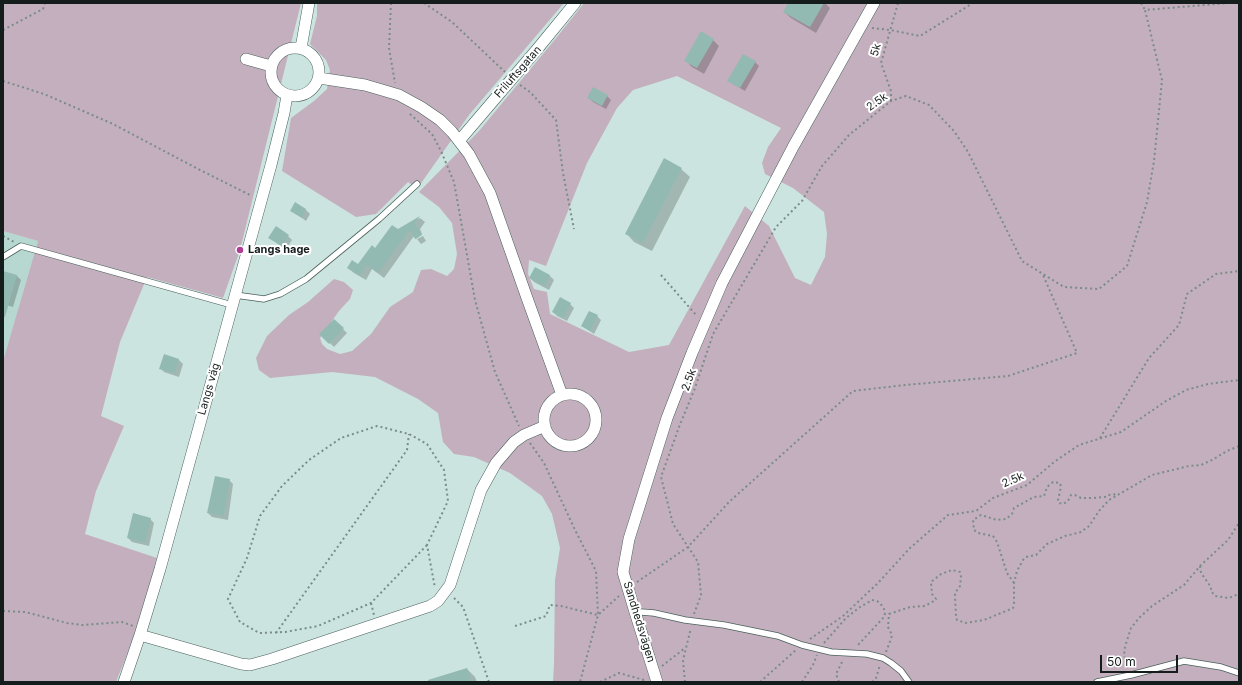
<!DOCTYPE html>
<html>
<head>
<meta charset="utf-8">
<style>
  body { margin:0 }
  #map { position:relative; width:1242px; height:685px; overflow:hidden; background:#cbe4df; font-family:Inter,sans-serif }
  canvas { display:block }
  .frame { position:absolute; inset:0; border:4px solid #141d1b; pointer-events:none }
  .scale { position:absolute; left:1100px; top:655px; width:78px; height:18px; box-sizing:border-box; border:2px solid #141d1b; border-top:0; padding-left:5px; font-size:12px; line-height:14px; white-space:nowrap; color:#141d1b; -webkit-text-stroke:3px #fff; paint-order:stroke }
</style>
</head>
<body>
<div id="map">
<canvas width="1242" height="685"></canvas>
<div class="frame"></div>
<div class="scale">50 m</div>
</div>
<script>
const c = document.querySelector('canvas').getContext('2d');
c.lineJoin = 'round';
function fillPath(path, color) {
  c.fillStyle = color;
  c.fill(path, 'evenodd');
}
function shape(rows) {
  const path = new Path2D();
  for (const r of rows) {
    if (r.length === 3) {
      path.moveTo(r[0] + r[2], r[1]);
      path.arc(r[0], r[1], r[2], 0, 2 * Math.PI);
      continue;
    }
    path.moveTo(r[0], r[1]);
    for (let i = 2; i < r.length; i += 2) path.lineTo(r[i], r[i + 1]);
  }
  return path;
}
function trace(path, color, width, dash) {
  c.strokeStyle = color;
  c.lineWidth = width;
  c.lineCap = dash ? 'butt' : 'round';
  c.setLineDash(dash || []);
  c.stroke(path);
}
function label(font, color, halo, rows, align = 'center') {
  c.font = font + ' Inter,sans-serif';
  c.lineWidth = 4;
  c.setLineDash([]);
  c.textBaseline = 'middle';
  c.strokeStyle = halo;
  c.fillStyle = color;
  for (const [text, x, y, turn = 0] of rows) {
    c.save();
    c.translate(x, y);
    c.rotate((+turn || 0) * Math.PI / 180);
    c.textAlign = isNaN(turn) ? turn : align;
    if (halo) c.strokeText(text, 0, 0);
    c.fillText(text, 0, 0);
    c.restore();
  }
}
fillPath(shape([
  [3,231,38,241,3,361]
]), '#b7d8d1');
fillPath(shape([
  [3,3,301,3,240,250,223,298,147,277,120,342,101,416,124,426,96,491,85,534,157,558,138,627,116,682,3,682,3,361,38,241,3,231],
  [317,3,564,3,469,115,417,189,408,182,376,214,356,217,282,171,291,118,314,101,327,89,330,70,326,60,310,44,317,16],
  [584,3,1239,3,1239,682,553,682,554,664,555,580,560,548,552,514,542,496,510,473,474,457,454,454,443,442,438,413,418,399,375,377,332,372,270,378,259,370,256,358,267,336,289,315,308,302,334,279,344,282,353,290,350,299,339,311,320,338,322,344,327,349,340,354,352,351,371,334,390,307,413,292,421,270,431,269,447,276,454,269,457,254,452,223,439,207,419,192,479,131,557,37],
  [677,76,781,128,768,147,762,163,765,174,793,188,824,212,827,234,825,257,811,285,795,278,769,226,745,206,669,345,629,352,550,314,547,292,534,289,528,274,529,260,546,266,587,163,617,108,633,90]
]), '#c4afbe');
fillPath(shape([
  [789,3,825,3,830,8,816,33,791,18,784,12],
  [713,40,719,46,704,74,692,67,686,61],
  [743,55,755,62,759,66,745,91,733,84,729,80],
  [607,96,611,100,606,109,593,102,589,98],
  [681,169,690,177,652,251,634,242,626,233],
  [295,204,306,210,310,214,306,221,291,210],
  [420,218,425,222,420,229,422,234,416,239,414,236,384,278,372,269,366,280,354,273,348,268,358,265,398,230],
  [288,236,292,240,286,250,270,238],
  [423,236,426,241,421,244,417,239],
  [535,269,550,276,554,280,549,290,534,282,530,278],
  [3,272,17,276,21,280,13,307,3,304],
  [570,304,574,308,567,321,557,316,553,312],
  [597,316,601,320,594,334,582,326],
  [334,320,347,333,334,347,321,334],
  [164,356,179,360,183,364,179,377,164,372,160,368],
  [229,480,233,484,228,520,212,517,208,513],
  [150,519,154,523,149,546,132,542,128,538],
  [467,669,475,677,477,682,426,682]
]), '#0003');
fillPath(shape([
  [788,3,824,3,810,27,783,12],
  [701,31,714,39,697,68,684,61],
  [743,54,756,61,740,88,727,81],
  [593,87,608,95,602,106,587,98],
  [664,158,682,168,643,243,625,234],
  [295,202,306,209,302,218,290,211],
  [420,216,415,223,422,235,415,239,410,230,378,273,367,265,360,276,347,268,352,260,358,264,372,245,375,248,392,225,398,229],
  [276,226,289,235,282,246,268,238],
  [535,267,550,275,545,286,529,278],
  [3,271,17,275,5,317,3,317],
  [560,297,571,303,563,318,552,312],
  [589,311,598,315,590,331,581,326],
  [334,319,344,328,329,344,319,334],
  [164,354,179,359,175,373,159,369],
  [215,476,230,479,224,516,207,513],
  [133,513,151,518,145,543,127,538],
  [467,668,472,682,428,682,428,680]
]), '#93bab2');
const service = shape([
  [3,257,21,246,232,305],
  [235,295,264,299,280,294,306,279,379,219,417,184],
  [635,612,641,612,654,613,685,620,724,625,778,636,802,645,831,652,867,654,883,658,891,663,901,671,909,682],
  [1097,682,1131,675,1184,661,1221,667,1239,673]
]);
const minor = shape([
  [295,72,24],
  [301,48,309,3],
  [246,59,271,66],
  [319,78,365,85,399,95,421,107,440,120,452,132,469,154,490,193,527,298,562,395],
  [459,141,539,47,575,3],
  [570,420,26],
  [140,635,241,664,250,665,272,659,430,606,438,601,450,585,481,490,496,463,514,442,524,435,545,426],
  [124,682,140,635,160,569,271,165,284,113,287,95],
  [657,682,635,612,623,572,629,539,667,418,692,353,722,283,793,147,874,3]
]);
trace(service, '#4a605b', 7);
trace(minor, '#4a605b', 12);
trace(shape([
  [391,3,389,48,395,83],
  [424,3,452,22,505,72],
  [1141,3,1145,10],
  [872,28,890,30,920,36,973,3],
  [3,30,43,9,45,3],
  [3,81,44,94,113,124,200,170,252,196],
  [520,85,530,92,556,120,563,173,574,229],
  [891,101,891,91,881,63,898,3],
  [410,114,432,134,441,151,454,182,475,300,495,372,519,426],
  [3,236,14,242],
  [661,275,697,316],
  [1100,438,1149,358,1179,325,1187,294,1216,274,1239,271],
  [530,443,544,463,575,530,596,571,598,615,580,682],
  [427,545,371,603,318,626,285,632,259,633,240,622,228,599,247,558,260,516,282,486,309,460,341,438,377,426,409,434,427,444,444,470,448,501,427,545,435,588],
  [1200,566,1201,573,1211,587,1211,591,1215,596,1229,598,1236,595,1239,592],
  [637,582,688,547,729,502,853,391,905,385,1008,376,1077,353,1043,275],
  [1014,583,1007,573,997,542,993,536,978,533,974,530,973,520,981,515,997,520,1006,519,1012,514,1014,508,1034,497,1044,496,1047,487,1053,482,1060,483,1061,487,1058,500,1059,503,1063,504,1068,501,1071,495,1075,495,1081,498,1094,498,1105,497,1108,495,1118,494],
  [454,598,463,607,489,682],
  [371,603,374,615],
  [3,611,25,612,67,623,82,625,122,622,133,626],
  [694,614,701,595,698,562,673,524,661,477,679,427,695,388,713,334,776,227,802,201,822,166,849,135,891,101,906,96,929,105,954,131,968,152,1022,261,1064,287,1099,289,1127,266,1147,202,1154,161,1162,80,1145,10,1228,3],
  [515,626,546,616,550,605,561,606,598,615,619,596],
  [276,633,407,450,409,434],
  [810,639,843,616,878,583,910,548,948,515,976,511,993,498,1027,485,1054,462,1079,445,1121,432,1166,401,1186,390,1208,384,1239,380],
  [824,643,846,618,860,607,872,600,877,601,880,603,884,609,885,613,884,617,858,645],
  [886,652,891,639,892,635,888,627,889,614,910,607,925,606,934,601,936,599,932,594,931,582,941,574,952,570,960,572,961,577,960,586,955,593,955,597,956,616,957,620,960,621,965,623,984,620,1006,611,1013,608,1014,604,1014,583,1017,571,1023,560,1026,557,1036,555,1047,544,1065,536,1081,532,1089,526,1099,511,1109,500,1152,475,1189,466,1201,465,1212,460,1227,451,1239,446],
  [662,666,685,648],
  [1128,668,1124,655,1125,647,1131,628,1139,618,1152,606,1184,585,1201,565,1228,540,1239,523],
  [600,682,619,673,644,680,646,679],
  [685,682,683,660,691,628],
  [760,682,796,650],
  [802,682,813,665,817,655],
  [839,682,836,674,843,660],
  [872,682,876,678,880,665]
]), '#7a8c88', 2, [2, 3]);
trace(service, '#fff', 5.5);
trace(minor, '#fff', 11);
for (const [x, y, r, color] of [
  [240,250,4,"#af3d97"]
]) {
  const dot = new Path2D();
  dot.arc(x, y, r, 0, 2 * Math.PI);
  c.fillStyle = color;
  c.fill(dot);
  trace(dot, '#fff', 1.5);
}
label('11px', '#141d1b', '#fff', [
  ["5k",876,50,-75],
  ["Friluftsgatan",518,72,-49],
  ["2.5k",877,102,-35],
  ["2.5k",689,380,-70],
  ["Langs väg",209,389,-74],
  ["2.5k",1013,480,-24],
  ["Sandhedsvägen",639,622,73]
]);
label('bold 11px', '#141d1b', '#fff', [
  ["Langs hage",248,250]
], 'left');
</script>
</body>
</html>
